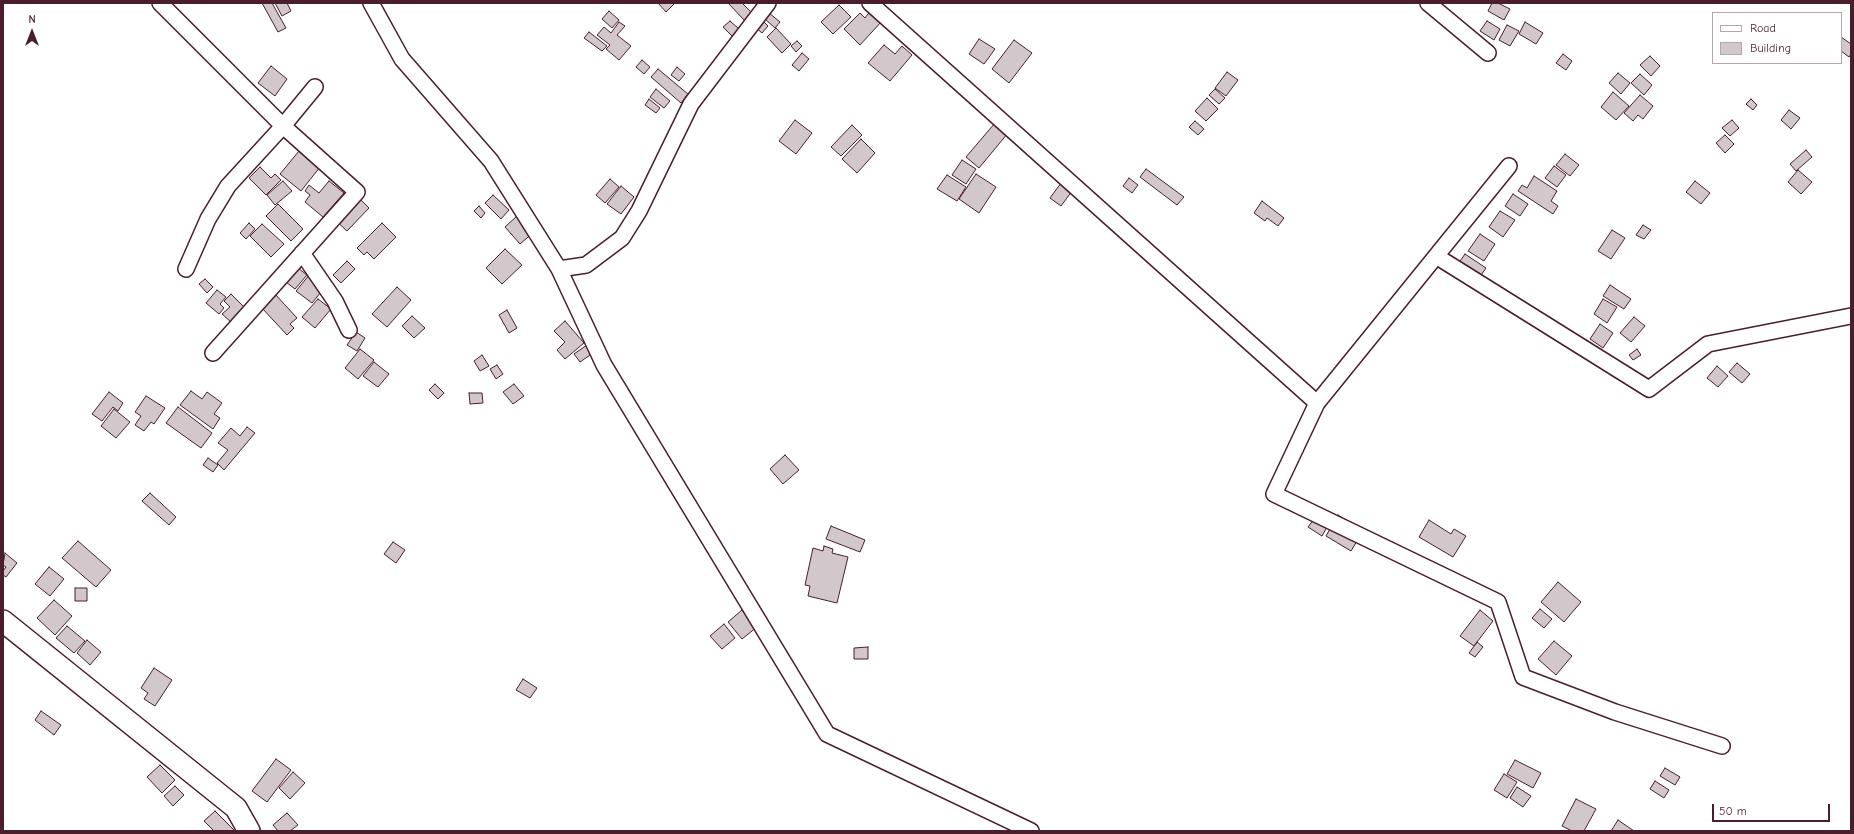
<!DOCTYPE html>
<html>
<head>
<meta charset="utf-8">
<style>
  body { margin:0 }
  #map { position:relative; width:1854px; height:834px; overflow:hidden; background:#fff; font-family:"Comic Neue",sans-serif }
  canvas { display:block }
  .frame { position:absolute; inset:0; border:4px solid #4a1f2b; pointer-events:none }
  .legend { position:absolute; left:1712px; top:12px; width:130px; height:52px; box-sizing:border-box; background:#fff; border:1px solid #b7a5aa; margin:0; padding:5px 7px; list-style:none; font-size:12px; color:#4a1f2b }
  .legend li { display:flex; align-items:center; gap:8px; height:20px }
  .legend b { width:20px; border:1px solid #b7a5aa }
  .north { position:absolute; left:12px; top:12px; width:40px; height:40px; -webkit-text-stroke:3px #fff; paint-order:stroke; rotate:0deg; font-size:11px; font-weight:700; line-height:16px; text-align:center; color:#4a1f2b }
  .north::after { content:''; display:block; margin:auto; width:14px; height:18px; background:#4a1f2b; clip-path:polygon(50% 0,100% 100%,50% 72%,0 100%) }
  .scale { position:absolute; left:1712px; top:804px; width:118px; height:18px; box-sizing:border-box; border:2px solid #4a1f2b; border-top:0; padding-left:5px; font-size:12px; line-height:14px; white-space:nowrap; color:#4a1f2b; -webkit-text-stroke:3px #fff; paint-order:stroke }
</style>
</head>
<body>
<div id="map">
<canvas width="1854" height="834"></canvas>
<div class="frame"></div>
<ul class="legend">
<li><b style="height:5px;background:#fff"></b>Road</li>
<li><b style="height:11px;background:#d2c7cb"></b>Building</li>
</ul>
<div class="north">N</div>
<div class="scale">50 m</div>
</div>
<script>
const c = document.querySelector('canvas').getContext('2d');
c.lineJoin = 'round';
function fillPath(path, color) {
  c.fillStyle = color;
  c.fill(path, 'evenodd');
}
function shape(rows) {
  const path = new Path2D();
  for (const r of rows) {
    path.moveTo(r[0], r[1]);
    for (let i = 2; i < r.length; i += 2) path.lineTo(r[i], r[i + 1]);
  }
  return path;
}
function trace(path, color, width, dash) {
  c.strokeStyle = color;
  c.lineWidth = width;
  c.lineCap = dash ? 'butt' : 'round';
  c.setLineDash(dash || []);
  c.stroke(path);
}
const building = shape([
  [262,3,272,3,286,28,278,32,262,3],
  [275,3,287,3,291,11,282,16,275,3],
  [658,3,675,3,666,12,658,3],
  [728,3,742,3,753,14,745,21,728,3],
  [1492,3,1498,3,1510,9,1504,20,1488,11,1492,3],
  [839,5,851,17,833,34,821,22,839,5],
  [871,10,882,21,860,45,844,29,860,13,865,18,871,10],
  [609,11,619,20,612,28,602,19,609,11],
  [769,13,780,22,775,28,764,18,769,13],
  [762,20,768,26,762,33,755,27,762,20],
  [730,21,739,29,732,36,723,27,730,21],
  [1487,21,1500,29,1494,40,1480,31,1487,21],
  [619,22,625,26,617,35,631,46,619,60,606,49,610,45,597,35,604,27,611,33,619,22],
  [1525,22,1543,33,1536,44,1519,34,1525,22],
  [1507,25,1519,31,1510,46,1499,40,1507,25],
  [776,28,791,44,782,53,767,37,776,28],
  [589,32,607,46,602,51,584,38,589,32],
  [1841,37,1851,44,1851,54,1849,57,1841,51,1841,37],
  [979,39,995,49,984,64,969,54,979,39],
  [1014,40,1032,53,1009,83,992,69,1014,40],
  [797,41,802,46,796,52,791,46,797,41],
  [884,45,895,54,902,46,912,55,890,81,868,63,884,45],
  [802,53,809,59,799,71,792,65,802,53],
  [1563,54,1572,61,1566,70,1556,63,1563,54],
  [1650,56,1660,66,1651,76,1640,65,1650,56],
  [642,60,650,67,644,74,636,67,642,60],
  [271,66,287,79,275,96,258,83,271,66],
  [677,67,685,74,679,81,671,75,677,67],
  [658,69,688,94,681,103,651,77,658,69],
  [1227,72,1238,80,1226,96,1215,88,1227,72],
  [1618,73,1630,83,1621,94,1609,83,1618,73],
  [1640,74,1652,85,1644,95,1631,83,1640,74],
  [656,89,670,101,664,108,650,97,656,89],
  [1215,89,1225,98,1219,104,1209,95,1215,89],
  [1613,92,1629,106,1616,120,1601,107,1613,92],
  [1640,95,1653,106,1643,119,1638,115,1633,121,1624,113,1640,95],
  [1207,98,1218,109,1206,121,1195,111,1207,98],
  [649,99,660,108,656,113,645,105,649,99],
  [1751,99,1757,105,1753,110,1746,104,1751,99],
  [1789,110,1800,118,1791,129,1781,120,1789,110],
  [795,120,812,133,796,154,779,141,795,120],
  [1732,120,1739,128,1730,136,1722,128,1732,120],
  [1195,121,1204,129,1198,135,1189,127,1195,121],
  [995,123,1008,133,979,168,966,157,995,123],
  [852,125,862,135,841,156,831,147,852,125],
  [1725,135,1734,144,1725,153,1716,143,1725,135],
  [861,139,875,153,857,173,842,159,861,139],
  [1806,150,1812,157,1796,171,1790,164,1806,150],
  [299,151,320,167,301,191,280,174,299,151],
  [1565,154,1579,165,1570,176,1556,165,1565,154],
  [962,160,976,169,966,184,952,175,962,160],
  [1554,166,1566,175,1557,187,1545,178,1554,166],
  [260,167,271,178,275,174,281,180,266,195,249,178,260,167],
  [1146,169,1184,197,1177,205,1140,177,1146,169],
  [1798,170,1812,182,1801,194,1788,182,1798,170],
  [976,174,996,187,979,213,959,199,976,174],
  [947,175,966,187,957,201,937,189,947,175],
  [1534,176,1557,191,1551,201,1558,206,1553,214,1518,191,1522,185,1527,188,1534,176],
  [1129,178,1138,185,1132,193,1123,186,1129,178],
  [610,179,619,187,605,203,596,195,610,179],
  [1064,179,1075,187,1061,206,1050,198,1064,179],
  [283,181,292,191,275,205,267,195,283,181],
  [329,181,344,193,323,217,305,202,310,195,305,191,309,185,319,193,329,181],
  [1695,181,1710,193,1701,204,1686,192,1695,181],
  [621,186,634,197,621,214,607,204,621,186],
  [1513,194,1528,204,1520,216,1505,206,1513,194],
  [356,195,369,208,347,231,334,219,356,195],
  [493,195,509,210,501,219,485,203,493,195],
  [1262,201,1284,218,1278,226,1267,218,1265,221,1254,213,1262,201],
  [278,204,303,229,291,241,266,216,278,204],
  [479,206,485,213,481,218,474,211,479,206],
  [1500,211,1515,220,1503,237,1489,227,1500,211],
  [518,215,534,232,520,244,505,227,518,215],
  [249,223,255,229,246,239,240,233,249,223],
  [382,223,396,237,374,259,367,252,364,255,357,248,382,223],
  [262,224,284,244,271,257,250,236,262,224],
  [1643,225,1651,230,1644,239,1636,235,1643,225],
  [1612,230,1625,238,1611,259,1598,251,1612,230],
  [1480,234,1495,244,1484,261,1468,251,1480,234],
  [505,249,522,265,502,284,486,268,505,249],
  [1465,254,1486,268,1479,278,1458,264,1465,254],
  [347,261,355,269,341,283,333,275,347,261],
  [298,268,307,275,295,289,286,282,298,268],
  [310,274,325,287,312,303,296,291,310,274],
  [205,279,213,287,207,293,199,284,205,279],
  [1610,285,1631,299,1624,309,1603,296,1610,285],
  [397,287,411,300,387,327,372,314,397,287],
  [217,290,226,297,220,304,224,308,219,314,206,303,217,290],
  [231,294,245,308,231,322,222,314,230,307,224,301,231,294],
  [275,294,297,318,290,324,294,328,287,335,261,307,275,294],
  [318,299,331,309,315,328,302,317,318,299],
  [1603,299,1617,307,1607,323,1594,314,1603,299],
  [507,310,517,328,509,333,499,315,507,310],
  [412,316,425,328,414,338,402,326,412,316],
  [1634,317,1645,326,1631,342,1620,333,1634,317],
  [565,321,584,343,565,359,557,350,565,342,554,331,565,321],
  [1600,324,1613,333,1603,348,1590,339,1600,324],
  [356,332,365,338,357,351,347,345,356,332],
  [587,345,593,353,580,362,574,354,587,345],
  [360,349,374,360,358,379,345,368,360,349],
  [1637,349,1641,355,1633,360,1629,355,1637,349],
  [482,355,489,366,480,371,474,361,482,355],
  [374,362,389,374,378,387,363,376,374,362],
  [1737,363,1750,374,1742,383,1729,372,1737,363],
  [497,365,503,374,496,379,490,369,497,365],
  [1717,366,1728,376,1718,387,1707,378,1717,366],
  [435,384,444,393,438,399,429,390,435,384],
  [514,384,524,396,513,404,503,392,514,384],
  [191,391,202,399,207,392,222,403,214,414,220,418,213,429,180,405,191,391],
  [109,392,123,403,118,411,113,407,102,421,92,414,109,392],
  [469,393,482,393,483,403,470,404,469,393],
  [146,396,165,408,154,424,151,422,144,431,135,425,141,416,135,412,146,396],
  [178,407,212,433,201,448,166,423,178,407],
  [114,409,130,422,116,438,101,426,114,409],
  [247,427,255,433,224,470,217,463,228,450,218,443,231,428,240,436,247,427],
  [785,455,799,470,783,484,770,469,785,455],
  [208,458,218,465,213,472,203,465,208,458],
  [150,493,176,517,169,525,142,501,150,493],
  [1338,515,1363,531,1351,551,1326,536,1338,515],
  [1314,519,1327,527,1322,536,1308,527,1314,519],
  [1429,520,1451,534,1454,529,1466,536,1453,557,1419,537,1429,520],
  [831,526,865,540,860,552,826,539,831,526],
  [78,541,111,570,96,587,62,558,78,541],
  [393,542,405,550,396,563,384,554,393,542],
  [824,546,833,549,832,553,848,557,837,603,808,596,810,586,805,585,813,548,823,551,824,546],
  [5,553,17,563,6,577,3,575,3,571,6,567,3,565,5,553],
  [49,567,64,579,50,596,35,584,49,567],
  [1558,582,1581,602,1564,622,1541,602,1558,582],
  [75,588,87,588,87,601,75,601,75,588],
  [54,600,72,616,55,635,37,618,54,600],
  [1540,609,1552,619,1544,628,1532,618,1540,609],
  [742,610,757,627,742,639,728,622,742,610],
  [1480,610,1493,621,1474,646,1460,636,1480,610],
  [724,624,735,638,722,649,710,636,724,624],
  [67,626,85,641,74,653,56,638,67,626],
  [87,640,101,652,90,665,77,653,87,640],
  [1554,641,1572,656,1556,675,1538,659,1554,641],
  [1477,642,1483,647,1475,657,1469,653,1477,642],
  [868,647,868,659,854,659,854,648,868,647],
  [154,668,172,680,155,706,144,699,148,693,141,688,154,668],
  [523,679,537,688,530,698,516,690,523,679],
  [41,711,61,725,54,735,35,720,41,711],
  [276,759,291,770,267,802,252,791,276,759],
  [1515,760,1541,773,1533,788,1507,774,1515,760],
  [160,765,175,780,162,793,147,777,160,765],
  [1665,768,1680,777,1675,785,1660,776,1665,768],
  [293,772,305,783,290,799,279,788,293,772],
  [1504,774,1517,782,1507,798,1494,790,1504,774],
  [1655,781,1669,790,1664,798,1650,789,1655,781],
  [175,786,184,795,173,806,164,796,175,786],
  [1517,787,1531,796,1523,807,1510,798,1517,787],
  [1576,799,1596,809,1584,831,1572,831,1562,826,1576,799],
  [215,811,235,831,214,831,204,821,215,811],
  [287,813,298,825,290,831,278,831,273,825,287,813],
  [1618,820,1634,831,1611,831,1618,820]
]);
fillPath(building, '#d2c7cb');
trace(building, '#4a1f2b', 1);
const street = shape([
  [160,3,283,126,357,192,213,353],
  [371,3,402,59,491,161,559,269,604,365,827,734,1031,831],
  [870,3,1317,403],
  [1428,3,1488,53],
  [1509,166,1317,403,1274,494,1498,602,1523,677,1615,712,1722,746],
  [302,253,335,301,349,330],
  [1436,256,1649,389,1708,344,1851,316],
  [186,269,208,219,228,186,283,126,315,87],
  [559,269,586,265,622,238,639,211,691,104,768,3]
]);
const secondary = shape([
  [3,621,236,808,249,831]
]);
trace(street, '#4a1f2b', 18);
trace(secondary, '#4a1f2b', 24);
trace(street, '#fff', 15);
trace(secondary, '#fff', 21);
</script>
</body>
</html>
